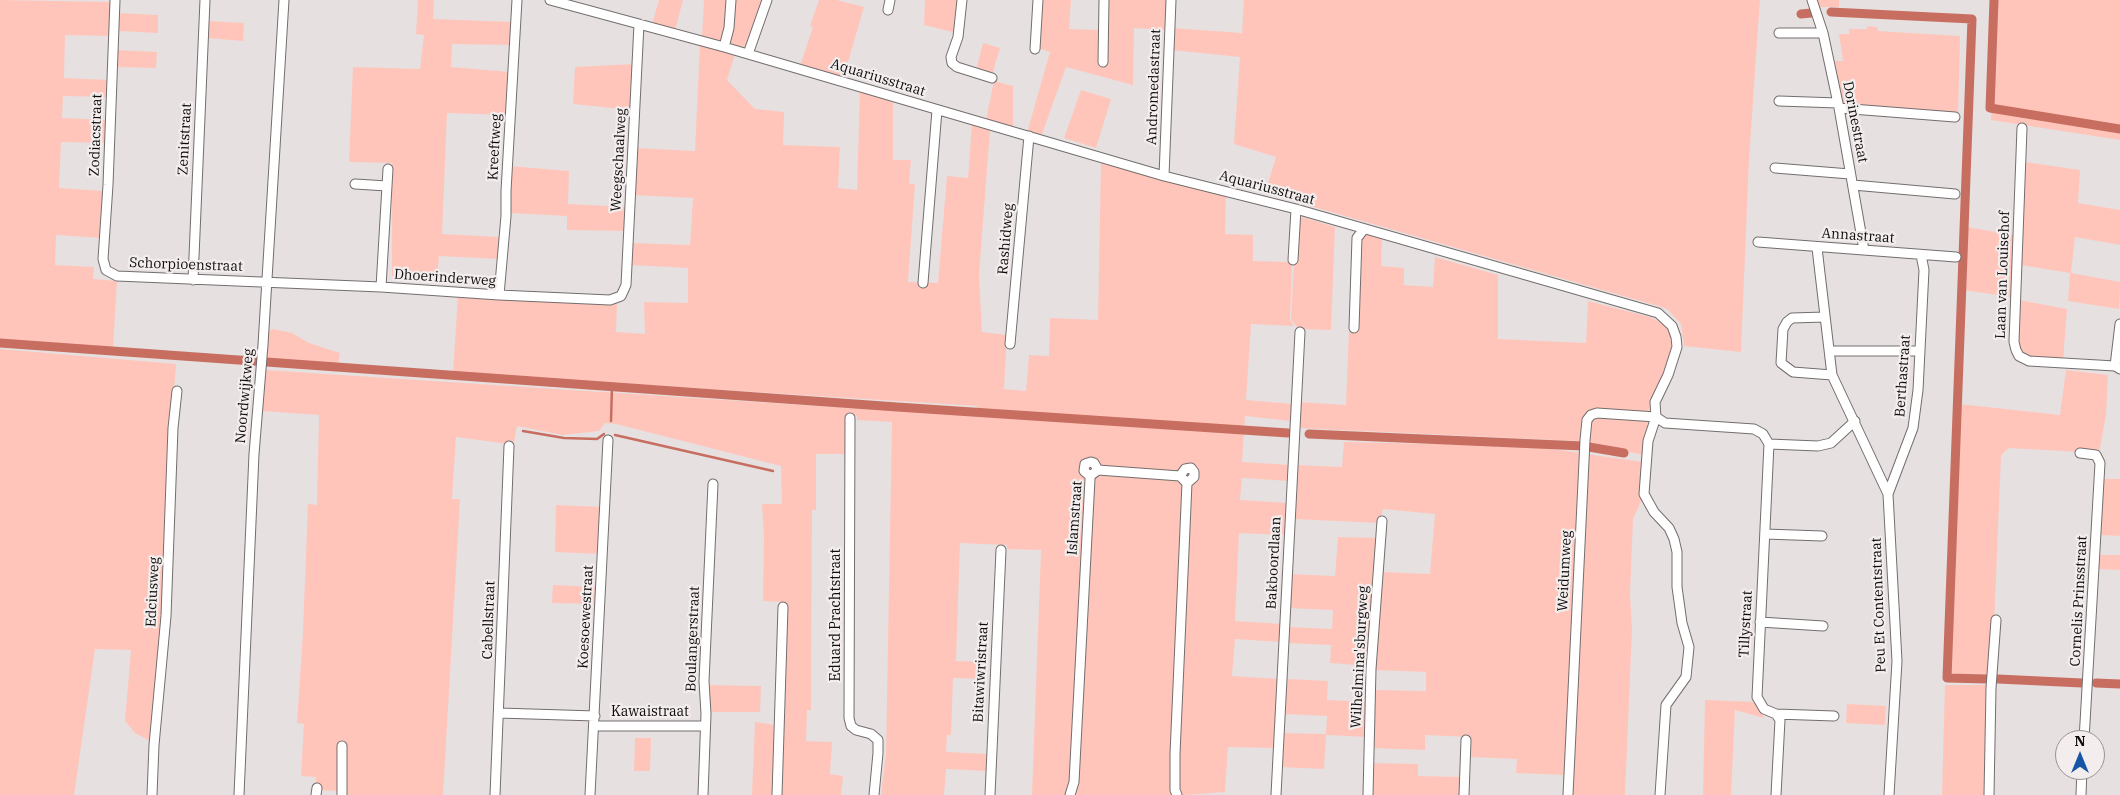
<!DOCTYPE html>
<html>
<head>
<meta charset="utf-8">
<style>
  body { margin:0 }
  #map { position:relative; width:2120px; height:795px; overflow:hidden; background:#e6e1e0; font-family:"IBM Plex Serif",serif }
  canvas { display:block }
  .north { position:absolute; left:2055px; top:730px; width:50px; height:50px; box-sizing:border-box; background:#f3eeed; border:1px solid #979393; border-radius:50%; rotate:0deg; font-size:14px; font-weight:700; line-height:20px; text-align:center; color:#0d0b0b }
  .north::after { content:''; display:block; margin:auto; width:18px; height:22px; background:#1756a6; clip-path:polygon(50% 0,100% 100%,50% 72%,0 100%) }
</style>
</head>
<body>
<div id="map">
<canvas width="2120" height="795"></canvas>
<div class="north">N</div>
</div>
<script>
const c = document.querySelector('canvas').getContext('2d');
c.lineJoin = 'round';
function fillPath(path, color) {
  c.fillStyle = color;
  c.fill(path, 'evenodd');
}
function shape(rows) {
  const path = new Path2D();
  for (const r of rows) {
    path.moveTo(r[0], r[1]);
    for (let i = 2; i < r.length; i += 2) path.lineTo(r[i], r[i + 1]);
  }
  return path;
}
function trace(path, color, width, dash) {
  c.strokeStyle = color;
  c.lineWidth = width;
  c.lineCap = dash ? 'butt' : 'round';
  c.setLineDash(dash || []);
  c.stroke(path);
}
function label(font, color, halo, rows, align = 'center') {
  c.font = font + ' "IBM Plex Serif",serif';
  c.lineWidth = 4.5;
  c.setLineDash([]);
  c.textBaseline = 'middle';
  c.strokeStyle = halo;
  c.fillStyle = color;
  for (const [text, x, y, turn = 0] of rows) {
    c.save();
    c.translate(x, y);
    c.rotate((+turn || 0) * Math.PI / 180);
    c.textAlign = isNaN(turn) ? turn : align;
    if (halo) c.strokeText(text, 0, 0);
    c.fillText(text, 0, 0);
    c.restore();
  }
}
fillPath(shape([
  [0,0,112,2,111,36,65,35,64,78,109,80,109,97,63,96,62,118,107,120,107,143,61,142,59,188,104,191,101,238,56,235,55,265,94,267,93,279,117,281,113,348,0,339],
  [418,0,434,0,433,19,513,22,511,45,452,44,451,67,510,72,507,115,447,113,442,234,500,237,499,259,439,256,437,282,392,279,392,163,349,162,353,67,420,69,424,35,416,34],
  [659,0,683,0,675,30,652,24],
  [704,0,728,0,727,27,722,43,702,37],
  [733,0,764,0,747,45,743,47,728,44],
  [819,0,837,0,864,7,843,79,800,66,813,27,810,26],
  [925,0,960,0,957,33,924,25],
  [1040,0,1071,0,1069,29,1099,30,1098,62,1104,63,1107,0,1167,0,1166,30,1134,28,1133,85,1066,67,1041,137,1027,133,1050,52,1038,48],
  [1244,0,1760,0,1749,158,1741,352,1684,346,1681,324,1667,309,1658,306,1265,193,1276,157,1234,144,1240,57,1171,50,1172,28,1242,33],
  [1816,0,1839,0,1839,7,1819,7],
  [1997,0,2120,0,2120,140,1991,120],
  [119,13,158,15,158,33,118,31],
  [208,21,244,23,243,41,207,38],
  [1867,26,1877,27,1878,31,1960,36,1958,114,1845,104,1843,102,1835,61,1843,61,1839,34,1849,34,1849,29,1867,29],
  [983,43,1000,48,992,75,976,70],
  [700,44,735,54,727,80,755,109,784,112,783,145,840,147,838,188,857,190,860,90,893,100,893,160,911,160,909,184,915,184,908,282,938,283,947,176,968,178,972,124,990,130,979,275,982,332,1007,335,1004,389,1026,391,1029,355,1049,356,1050,318,1098,320,1101,161,1226,196,1225,234,1253,235,1253,261,1292,262,1290,320,1294,326,1251,324,1246,400,1293,404,1291,421,1245,416,1242,462,1290,465,1289,481,1242,478,1240,500,1288,503,1287,535,1239,533,1235,621,1282,624,1281,642,1235,639,1232,676,1279,679,1276,748,1228,747,1225,792,1185,795,1032,795,1041,550,1007,549,1007,545,960,543,956,661,987,662,986,679,953,678,951,735,947,735,946,752,988,754,988,771,946,769,944,795,881,795,886,754,892,422,857,420,857,416,848,416,848,454,816,454,816,510,812,510,811,710,807,710,806,741,832,742,830,774,843,776,841,795,781,795,785,602,763,601,764,536,762,504,782,504,781,466,616,424,605,423,599,431,563,435,517,426,514,442,508,442,508,444,456,437,452,499,460,499,443,795,341,795,341,791,315,790,316,777,301,776,304,724,297,723,303,632,308,504,317,505,319,415,261,411,265,370,817,406,976,414,977,406,453,373,458,296,617,303,616,332,645,334,644,302,688,303,688,268,630,265,631,243,690,245,693,198,633,195,636,148,695,151],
  [115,50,157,52,156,68,115,67],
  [634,64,632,110,573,104,575,67],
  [994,81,1013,86,1013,127,986,120],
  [1081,90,1111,99,1096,148,1064,138],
  [2025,162,2080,170,2078,203,2120,210,2120,245,2075,237,2071,273,2120,282,2119,309,2068,301,2070,273,2021,265],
  [510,166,569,171,568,204,628,207,627,231,567,230,567,216,509,213],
  [1302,217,1335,227,1331,330,1299,329,1291,320,1294,262,1297,262,1300,219],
  [1966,227,2014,235,2012,297,1963,290],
  [1365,233,1382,238,1381,266,1404,268,1404,285,1433,287,1435,257,1498,275,1498,339,1586,343,1588,301,1650,317,1662,323,1670,330,1672,351,1646,417,1593,411,1583,440,1578,441,1298,428,1299,402,1346,405,1349,331,1359,328,1361,240],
  [2019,300,2067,309,2063,361,2030,356,2022,353,2018,347],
  [273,329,292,333,309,343,340,353,338,365,266,359,269,331],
  [0,349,176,364,171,429,163,629,152,742,135,733,125,721,131,650,95,649,74,795,0,795],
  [2066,370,2108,375,2106,415,2099,453,2009,448,2004,452,2001,456,1992,675,1950,674,1959,404,2060,415],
  [1592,415,1648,420,1643,455,1587,442],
  [1344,442,1527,446,1582,453,1568,775,1516,773,1517,759,1470,757,1470,737,1425,735,1425,750,1372,748,1374,690,1426,691,1426,672,1375,670,1381,572,1430,574,1435,514,1383,509,1380,523,1293,519,1296,465,1342,467],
  [1586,454,1643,462,1641,501,1633,519,1630,594,1632,629,1625,795,1570,795],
  [2103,479,2120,479,2120,536,2099,535],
  [556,505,602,507,601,554,555,552],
  [1338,537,1379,538,1370,666,1330,663,1331,645,1287,643,1288,627,1332,629,1333,610,1288,608,1290,574,1335,576],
  [2098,555,2120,555,2120,570,2097,569],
  [553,585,598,587,598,604,552,603],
  [1286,679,1328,681,1327,700,1369,702,1367,737,1326,735,1324,769,1280,767,1282,733,1326,734,1327,716,1283,714],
  [707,685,761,686,760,712,708,712],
  [1945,685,1990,685,1987,795,1942,795],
  [1705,700,1755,702,1761,711,1764,718,1735,710,1731,795,1703,795],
  [1847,704,1886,706,1885,725,1846,723],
  [755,722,775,725,774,795,752,795],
  [635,738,651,738,650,771,634,771],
  [1373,763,1418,764,1418,776,1463,777,1462,795,1371,795]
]), '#ffc5bb');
trace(shape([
  [611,421,612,386],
  [523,431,564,438,597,439,604,434],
  [615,435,773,471]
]), '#c76e61', 2.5);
trace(shape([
  [1994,0,1990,108,2120,129],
  [1831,12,1972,19,1947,678,1987,679],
  [1801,14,1811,13],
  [0,343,897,407,1288,433],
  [1309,434,1583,446,1624,453],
  [1998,679,2082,683],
  [2096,683,2120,684]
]), '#c76e61', 9);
const minor = shape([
  [115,0,108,185,103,259,106,270,117,276,381,287,499,295,610,300,621,296,626,285,639,24],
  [550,0,724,47,1164,176,1296,209,1658,313,1672,326,1676,337,1677,347,1668,375,1655,402,1656,417,1665,423,1754,429,1763,434,1769,444,1818,446,1831,443,1855,421],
  [962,0,958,37,951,57,952,63,957,67,992,78],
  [1812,0,1823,33,1839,108,1864,250],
  [888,10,890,0],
  [1779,33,1823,33],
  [724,47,729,28,731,0],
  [1035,49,1038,0],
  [748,54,767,0],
  [1103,62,1104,0],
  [1779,101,1838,103],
  [1839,108,1955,117],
  [2022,128,2014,342,2016,350,2019,356,2029,361,2115,366,2120,369],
  [1775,168,1850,174],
  [1164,176,1171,0],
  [355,184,387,186],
  [1853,185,1955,194],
  [1758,242,1956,257],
  [1817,248,1832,375,1888,494,1897,661,1889,795],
  [1293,260,1296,209],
  [193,280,205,0],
  [923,283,937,110],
  [381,287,388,169],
  [499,295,506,216,506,191,517,0],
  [1825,317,1792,318,1787,322,1783,329,1781,363,1793,372,1832,375],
  [1354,328,1357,238,1364,229],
  [1010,344,1029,136],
  [1830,351,1919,351],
  [2115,366,2120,324],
  [850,418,849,718,851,726,856,730,871,734,878,740,878,753,874,795],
  [1769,444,1757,697,1764,709,1776,714,1780,720,1776,795],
  [2080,453,2096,455,2100,463,2084,740],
  [1090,476,1084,471,1085,464,1091,462,1094,463,1098,470],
  [1180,476,1185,469,1191,468,1194,472,1194,477,1187,483],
  [1888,494,1913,428,1918,390,1924,270,1921,255],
  [1765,534,1822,536],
  [1760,622,1823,626],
  [499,713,595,716],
  [1776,714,1834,716],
  [595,726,705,726],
  [152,795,154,745,166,616,173,428,177,391],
  [239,795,254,454,263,345,284,0],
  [316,795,317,788],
  [342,795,342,746],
  [495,795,509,446],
  [590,795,608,440],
  [703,795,706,714,704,681,713,484],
  [777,795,783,607],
  [990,795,1001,550],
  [1070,795,1074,782,1090,479,1090,476,1098,470,1180,476,1187,483,1175,754,1175,790,1177,795],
  [1276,795,1300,332],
  [1368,795,1371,669,1382,521],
  [1464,795,1466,740],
  [1568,795,1585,440,1587,420,1591,415,1597,413,1656,417,1648,441,1644,494,1654,512,1669,528,1674,539,1677,552,1677,587,1682,623,1689,647,1686,677,1666,705,1660,795],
  [1989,795,1991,688,1996,620],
  [2081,795,2082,770]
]);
trace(minor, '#736e6d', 11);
trace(minor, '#fff', 9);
label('14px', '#0d0b0b', '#f3eeed', [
  ["Aquariusstraat",878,78,17],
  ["Andromedastraat",1154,87,-88],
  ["Dorinestraat",1855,122,79],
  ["Zodiacstraat",96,135,-88],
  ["Zenitstraat",185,139,-87],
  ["Kreeftweg",495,147,-87],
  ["Weegschaalweg",619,160,-87],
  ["Aquariusstraat",1267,188,15],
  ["Annastraat",1858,236,4],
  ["Rashidweg",1006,239,-85],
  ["Schorpioenstraat",186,265,2],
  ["Laan van Louisehof",2003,275,-88],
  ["Dhoerinderweg",445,278,4],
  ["Berthastraat",1903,376,-86],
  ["Noordwijkweg",245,396,-85],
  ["Islamstraat",1075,518,-86],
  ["Bakboordlaan",1274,563,-87],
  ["Weidumweg",1565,571,-87],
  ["Edciusweg",153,592,-87],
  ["Cornelis Prinsstraat",2079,601,-87],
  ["Peu Et Contentstraat",1879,605,-92],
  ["Eduard Prachtstraat",836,615,-90],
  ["Koesoewestraat",586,617,-87],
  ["Cabellstraat",489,620,-88],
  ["Tillystraat",1746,624,-87],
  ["Boulangerstraat",693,639,-88],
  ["Wilhelmina'sburgweg",1360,657,-87],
  ["Bitawiwristraat",981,672,-87],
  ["Kawaistraat",650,712]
]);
</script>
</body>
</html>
